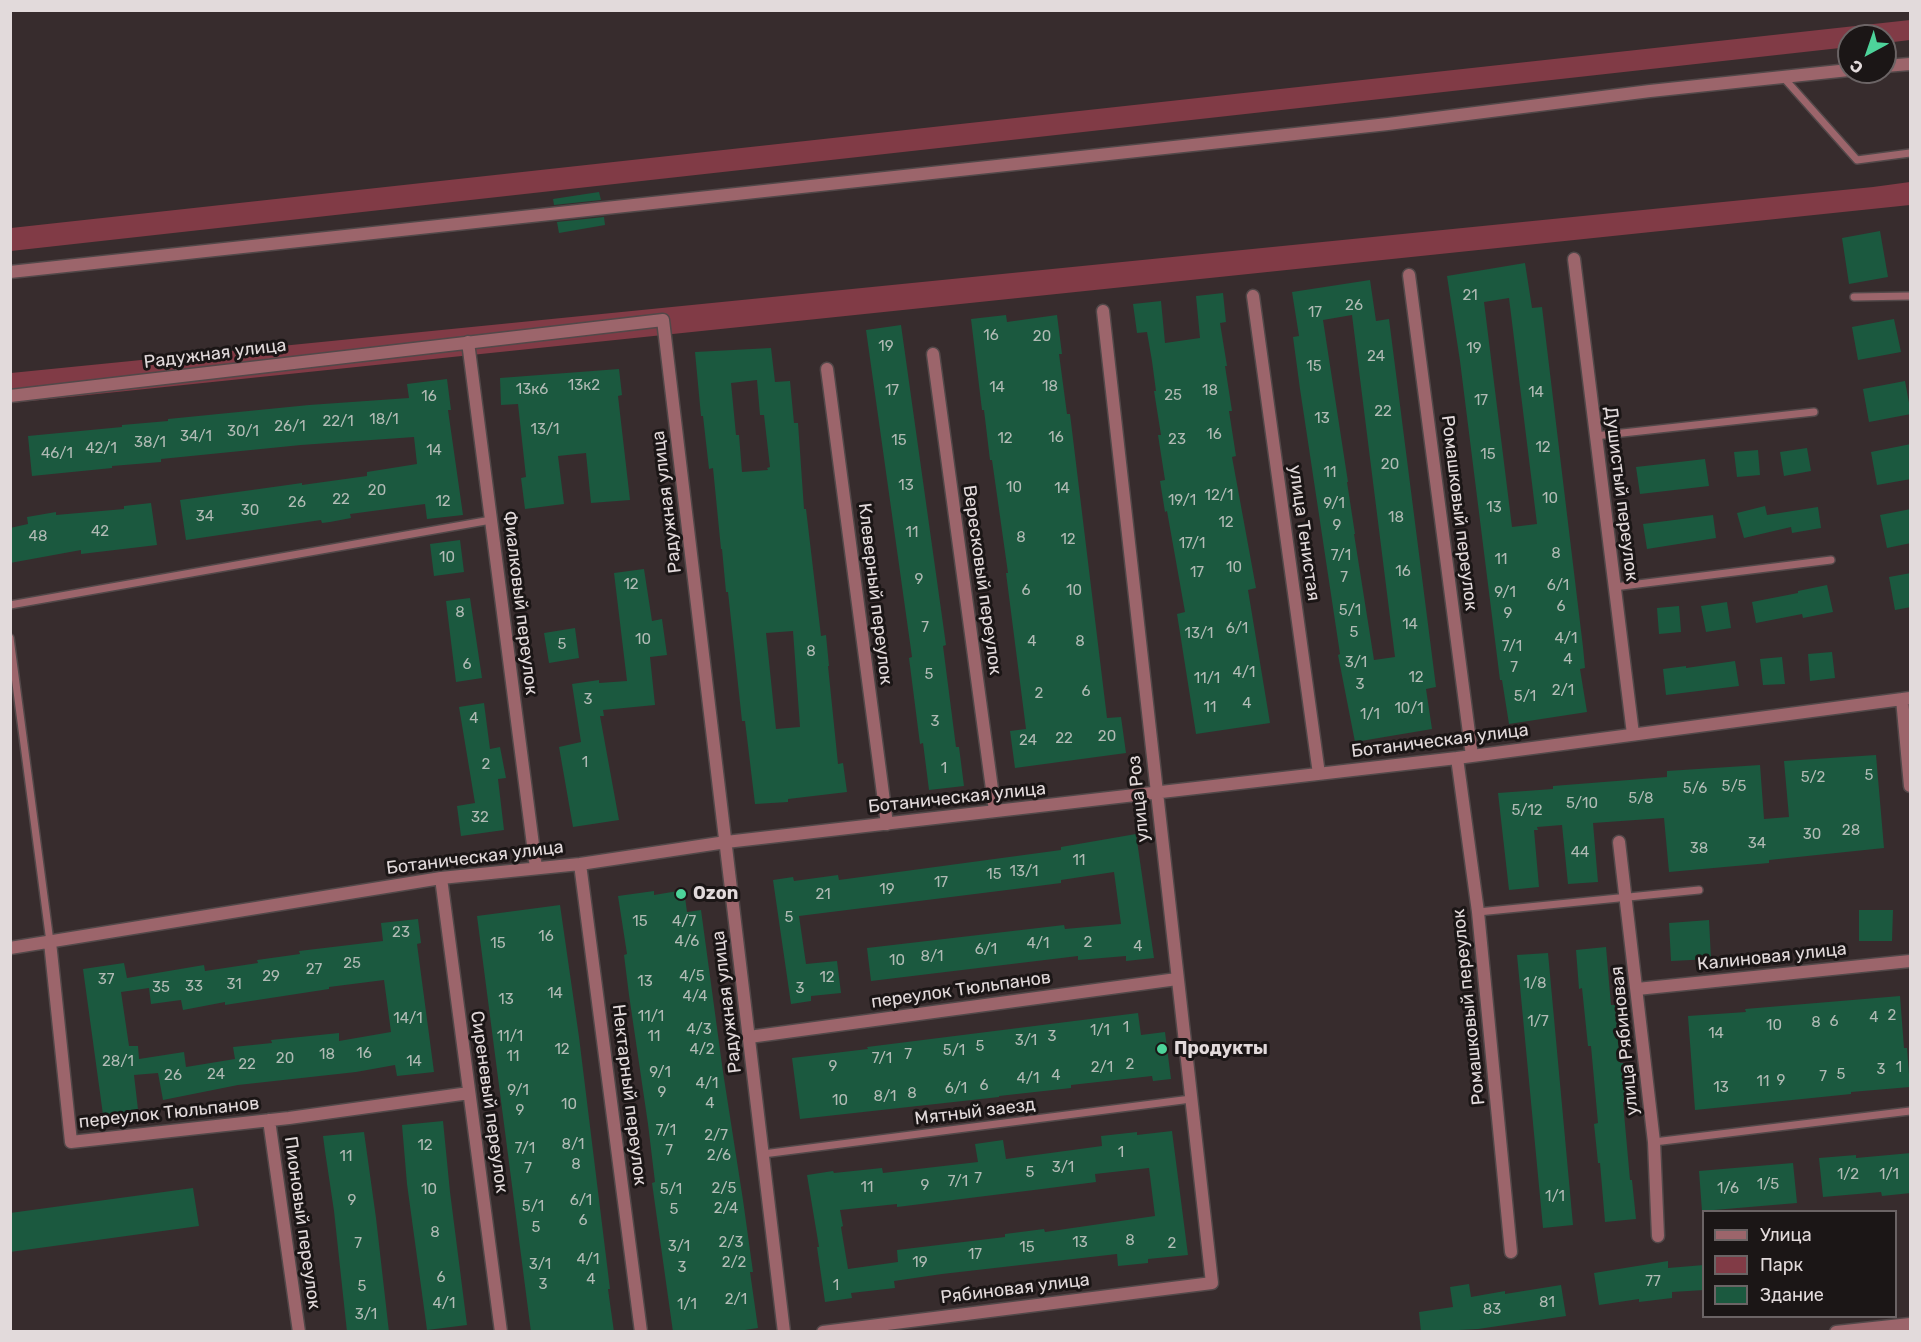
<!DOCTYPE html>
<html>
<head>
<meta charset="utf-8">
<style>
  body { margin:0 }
  #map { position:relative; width:1921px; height:1342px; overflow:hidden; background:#372c2d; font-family:Rubik,sans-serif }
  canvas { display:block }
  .frame { position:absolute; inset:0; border:12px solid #e2dadb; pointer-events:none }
  .legend { position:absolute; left:1702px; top:1210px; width:195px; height:108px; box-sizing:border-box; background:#1b1616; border:2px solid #6b6465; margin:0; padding:8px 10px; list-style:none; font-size:18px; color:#e2dadb }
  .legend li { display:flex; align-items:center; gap:12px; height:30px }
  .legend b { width:30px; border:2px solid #6b6465 }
  .north { position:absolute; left:1837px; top:24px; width:60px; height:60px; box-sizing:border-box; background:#1b1616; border:2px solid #6b6465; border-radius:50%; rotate:220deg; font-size:16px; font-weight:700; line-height:24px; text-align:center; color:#e2dadb }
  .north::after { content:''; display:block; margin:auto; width:21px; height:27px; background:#4dd39a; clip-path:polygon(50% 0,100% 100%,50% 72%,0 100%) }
</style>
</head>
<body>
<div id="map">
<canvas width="1921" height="1342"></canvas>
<div class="frame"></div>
<ul class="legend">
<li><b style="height:8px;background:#9c656b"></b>Улица</li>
<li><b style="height:16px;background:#813b46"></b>Парк</li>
<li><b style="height:16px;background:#1b593f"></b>Здание</li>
</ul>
<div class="north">С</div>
</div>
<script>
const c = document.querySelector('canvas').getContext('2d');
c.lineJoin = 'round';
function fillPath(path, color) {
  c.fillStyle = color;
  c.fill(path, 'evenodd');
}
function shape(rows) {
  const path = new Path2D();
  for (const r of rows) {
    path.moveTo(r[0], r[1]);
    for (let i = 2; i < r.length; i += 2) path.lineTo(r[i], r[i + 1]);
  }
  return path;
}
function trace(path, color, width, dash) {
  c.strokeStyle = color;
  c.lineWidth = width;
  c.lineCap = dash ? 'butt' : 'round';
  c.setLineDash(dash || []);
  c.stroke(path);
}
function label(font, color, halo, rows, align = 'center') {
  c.font = font + ' Rubik,sans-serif';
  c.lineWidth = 6;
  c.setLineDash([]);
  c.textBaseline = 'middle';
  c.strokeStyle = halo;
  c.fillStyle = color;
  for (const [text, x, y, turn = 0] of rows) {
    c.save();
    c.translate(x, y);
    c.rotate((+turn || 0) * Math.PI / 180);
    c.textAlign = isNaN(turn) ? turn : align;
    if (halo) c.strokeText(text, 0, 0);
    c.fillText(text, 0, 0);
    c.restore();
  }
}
fillPath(shape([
  [1910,20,1910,40,1885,43,1885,36,1849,36,1849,47,11,251,11,228],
  [1910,182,1910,205,11,403,11,373,1873,187]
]), '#813b46');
fillPath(shape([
  [599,192,601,200,554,205,553,199],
  [604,217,605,225,559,233,557,222],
  [1880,231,1888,277,1849,284,1842,238],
  [1525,263,1532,308,1542,307,1583,647,1585,668,1580,669,1587,712,1509,724,1502,680,1500,680,1460,361,1447,276],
  [1509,298,1537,524,1512,527,1484,302],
  [1370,280,1376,321,1389,319,1436,687,1426,689,1432,729,1355,742,1338,655,1340,654,1300,389,1293,337,1299,336,1292,292],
  [1352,315,1395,657,1374,660,1354,534,1355,534,1347,482,1348,482,1323,320],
  [1223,293,1226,322,1220,323,1227,366,1225,366,1232,411,1229,411,1236,456,1232,457,1256,588,1248,590,1270,723,1196,734,1177,614,1185,612,1167,511,1165,512,1160,481,1165,480,1158,435,1161,435,1154,391,1156,391,1152,361,1147,332,1137,333,1133,304,1161,301,1165,343,1200,338,1196,296],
  [1006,315,1007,322,1057,315,1062,354,1059,354,1067,414,1070,414,1107,718,1121,717,1126,753,1015,768,1010,731,1026,729,1006,573,1008,573,992,460,990,460,984,410,982,410,971,319],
  [1894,319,1901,352,1858,360,1852,327],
  [901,325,946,645,943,646,956,747,959,747,964,786,929,790,923,743,920,744,909,658,912,657,866,330],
  [771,348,775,382,790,381,794,423,798,423,804,509,806,509,821,636,826,635,829,666,828,666,838,764,843,763,847,792,788,799,788,802,755,804,745,721,742,721,728,592,726,592,722,549,721,549,713,468,709,469,703,416,701,416,695,352],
  [757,380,760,415,764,415,770,467,767,468,768,470,742,472,739,435,736,435,731,383],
  [793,631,800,727,776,729,766,633],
  [619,369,622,395,618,396,630,500,591,503,586,453,558,456,564,504,525,509,521,478,526,477,518,404,501,405,500,378],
  [447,379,451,410,448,410,463,515,427,519,425,504,350,514,351,518,330,522,322,523,321,520,186,540,180,500,302,483,302,485,367,476,367,472,417,464,414,437,301,445,161,459,161,462,112,466,112,468,32,476,28,436,122,427,122,425,168,421,168,419,309,405,409,398,407,384],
  [1905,381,1911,414,1869,422,1863,389],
  [1911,444,1911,479,1877,485,1871,452],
  [1807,448,1811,471,1784,476,1780,452],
  [1758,450,1760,475,1737,477,1734,452],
  [1705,459,1709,486,1640,494,1636,467],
  [151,503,157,545,81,554,81,550,10,563,10,528,28,524,27,517,56,512,56,515,124,509,124,506],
  [1765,506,1767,515,1818,507,1821,528,1792,533,1791,527,1744,538,1737,513],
  [1911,509,1911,543,1887,548,1880,515],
  [1713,515,1716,538,1647,549,1643,524],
  [460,540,464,572,434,576,430,544],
  [644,569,652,621,662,619,667,655,650,657,655,705,603,710,604,716,600,716,619,820,573,827,559,747,581,742,572,684,599,680,599,683,627,681,614,573],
  [1911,573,1911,607,1895,610,1889,577],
  [1827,585,1833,612,1803,618,1802,614,1756,623,1752,602,1798,593,1798,591],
  [470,598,482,678,456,682,446,601],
  [1727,602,1731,628,1706,632,1701,606],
  [1679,606,1681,632,1659,634,1657,608],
  [575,628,579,658,549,663,544,633],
  [1832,652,1835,678,1810,681,1808,654],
  [1782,657,1785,684,1763,685,1760,659],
  [1735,661,1739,686,1666,695,1663,669,1686,666,1686,668],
  [484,703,490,749,500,747,506,778,498,779,504,830,461,836,457,806,475,803,459,707],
  [1876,755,1884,848,1769,860,1769,863,1669,872,1664,818,1593,823,1598,882,1568,884,1562,825,1537,827,1538,830,1534,830,1539,887,1509,890,1498,793,1553,789,1553,786,1667,777,1667,771,1760,765,1764,819,1789,817,1784,761],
  [1136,834,1154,958,1126,961,1126,956,1078,960,1078,956,871,981,867,948,1064,925,1065,929,1121,924,1114,872,1061,880,1061,883,1015,889,799,916,806,964,837,961,841,993,811,996,811,1001,791,1004,773,880,793,877,794,881,838,875,839,880,1061,850,1061,847],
  [684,890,687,912,701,910,723,1072,743,1200,753,1272,750,1272,758,1328,732,1332,673,1332,652,1183,655,1182,648,1124,629,995,624,955,627,954,618,896,654,891,654,895],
  [560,905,579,1037,610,1289,608,1289,614,1332,531,1332,477,916],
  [1859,910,1893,910,1892,941,1859,941],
  [418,919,421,943,417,944,434,1072,397,1076,395,1065,356,1072,238,1085,163,1100,158,1073,134,1075,139,1118,104,1122,83,969,124,963,127,978,204,965,205,971,258,963,257,960,300,954,299,951,383,941,381,923],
  [384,980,391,1032,339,1041,339,1033,271,1040,272,1043,233,1047,235,1059,186,1067,184,1052,139,1059,138,1046,129,1046,121,992,149,988,151,1004,181,1000,183,1010,225,1002,225,1005,329,989,329,987],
  [1709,920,1711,959,1671,961,1669,923],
  [1606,947,1611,1005,1615,1005,1620,1063,1623,1063,1627,1102,1623,1102,1630,1180,1632,1180,1636,1219,1605,1222,1600,1163,1598,1163,1596,1143,1594,1124,1598,1123,1591,1046,1588,1046,1582,988,1579,989,1576,950],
  [1548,953,1573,1225,1543,1228,1517,955],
  [1900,996,1904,1048,1907,1048,1910,1087,1851,1092,1851,1094,1695,1110,1688,1016,1746,1012,1745,1009],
  [1138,1013,1141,1035,1165,1032,1171,1079,1153,1081,1152,1076,1071,1085,1071,1088,999,1096,999,1097,800,1119,792,1058,868,1049,867,1047],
  [443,1121,450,1192,467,1325,427,1330,407,1184,402,1125],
  [1172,1131,1188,1255,1148,1259,1148,1263,1118,1266,1117,1254,942,1274,894,1281,895,1288,851,1293,852,1298,825,1302,817,1247,819,1247,807,1175,833,1171,834,1173,882,1168,883,1173,978,1162,975,1144,1003,1140,1006,1159,1102,1146,1101,1136,1137,1132,1137,1135],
  [1149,1168,1155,1216,1045,1232,1044,1229,1005,1234,1005,1237,897,1250,898,1262,848,1269,841,1227,843,1226,840,1210,897,1204,897,1207,1042,1189,1096,1182,1095,1174],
  [364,1132,376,1218,389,1332,347,1332,334,1211,325,1151,323,1136],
  [1911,1153,1911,1193,1882,1196,1881,1192,1823,1197,1819,1158,1856,1155,1856,1158],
  [1793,1163,1797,1203,1702,1211,1699,1171],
  [193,1188,199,1226,10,1252,10,1213],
  [1668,1261,1668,1268,1704,1265,1704,1290,1672,1292,1672,1298,1639,1302,1639,1299,1599,1305,1594,1273],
  [1469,1284,1471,1297,1505,1291,1505,1294,1561,1285,1566,1316,1478,1329,1421,1332,1419,1312,1453,1307,1450,1287]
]), '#1b593f');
const service = shape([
  [1783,77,1857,160,1910,153],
  [1854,297,1910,296],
  [1595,436,1814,412],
  [1614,587,1831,560],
  [10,605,491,520],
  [10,638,50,942],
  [1478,912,1699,890],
  [1654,1142,1910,1111],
  [763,1154,1191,1099]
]);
const minor = shape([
  [1574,259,1633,734],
  [1409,275,1472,756],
  [1253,296,1319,774],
  [468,342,536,868],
  [933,354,995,811],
  [827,369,887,824],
  [10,396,663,320,784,1332],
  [1902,699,1910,786],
  [1457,758,1478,912,1511,1252],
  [1619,842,1654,1142,1658,1236],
  [580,864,641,1332],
  [441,878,501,1332],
  [50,942,71,1142,289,1118,469,1093],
  [10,948,441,878,580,864,726,842,1457,758,1910,698],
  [1637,989,1910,961],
  [749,1037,1177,979],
  [269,1120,299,1332],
  [823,1332,1212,1283,1103,311],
  [1836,1332,1910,1324]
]);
const tertiary = shape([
  [1885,66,1910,64],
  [10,272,1388,124,1650,91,1849,70]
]);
trace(service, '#524849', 10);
trace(minor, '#524849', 15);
trace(tertiary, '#524849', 15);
trace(service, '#9c656b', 7);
trace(minor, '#9c656b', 12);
trace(tertiary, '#9c656b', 12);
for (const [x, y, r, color] of [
  [681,894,6,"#4dd39a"],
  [1162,1049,6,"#4dd39a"]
]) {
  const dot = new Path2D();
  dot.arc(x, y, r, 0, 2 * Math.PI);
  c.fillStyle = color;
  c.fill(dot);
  trace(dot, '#1b1616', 2);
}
label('15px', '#b0bab4', null, [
  ["21",1470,296],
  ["26",1354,306],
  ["17",1315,313],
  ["16",991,336],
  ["20",1042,337],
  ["19",886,347],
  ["19",1474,349],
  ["24",1376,357],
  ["15",1314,367],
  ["13к2",584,386],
  ["18",1050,387],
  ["14",997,388],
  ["13к6",532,390],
  ["17",892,391],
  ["18",1210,391],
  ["14",1536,393],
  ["25",1173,396],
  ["16",429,397],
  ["17",1481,401],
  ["22",1383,412],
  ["13",1322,419],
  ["18/1",384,420],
  ["22/1",338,422],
  ["26/1",290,427],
  ["13/1",545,430],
  ["30/1",243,432],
  ["16",1214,435],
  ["34/1",196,437],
  ["16",1056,438],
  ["12",1005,439],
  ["23",1177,440],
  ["15",899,441],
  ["38/1",150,443],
  ["12",1543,448],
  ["42/1",101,449],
  ["14",434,451],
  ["46/1",57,454],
  ["15",1488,455],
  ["20",1390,465],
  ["11",1330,473],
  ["13",906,486],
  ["10",1014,488],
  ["14",1062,489],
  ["20",377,491],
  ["12/1",1219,496],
  ["10",1550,499],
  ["22",341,500],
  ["19/1",1182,501],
  ["12",443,502],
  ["26",297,503],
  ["9/1",1334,504],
  ["13",1494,508],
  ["30",250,511],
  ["34",205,517],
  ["18",1396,518],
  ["12",1226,523],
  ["9",1337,526],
  ["42",100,532],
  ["11",912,533],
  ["48",38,537],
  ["8",1021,538],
  ["12",1068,540],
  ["17/1",1192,544],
  ["8",1556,554],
  ["7/1",1341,556],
  ["10",447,558],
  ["11",1501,560],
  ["10",1234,568],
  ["16",1403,572],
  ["17",1197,573],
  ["7",1344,578],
  ["9",919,580],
  ["12",631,585],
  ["6/1",1558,586],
  ["6",1026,591],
  ["10",1074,591],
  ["9/1",1505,593],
  ["6",1561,607],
  ["5/1",1350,611],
  ["8",460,613],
  ["9",1508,614],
  ["14",1410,625],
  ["7",925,628],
  ["6/1",1237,629],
  ["5",1354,633],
  ["13/1",1199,634],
  ["4/1",1566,639],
  ["10",643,640],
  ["4",1032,642],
  ["8",1080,642],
  ["5",562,645],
  ["7/1",1512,647],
  ["8",811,652],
  ["4",1568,660],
  ["3/1",1356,663],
  ["6",467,665],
  ["7",1514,668],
  ["4/1",1244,673],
  ["5",929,675],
  ["12",1416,678],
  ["11/1",1207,679],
  ["3",1360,685],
  ["2/1",1563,691],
  ["6",1086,692],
  ["2",1039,694],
  ["5/1",1525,697],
  ["3",588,700],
  ["4",1247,704],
  ["11",1210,708],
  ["10/1",1409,709],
  ["1/1",1370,715],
  ["4",474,719],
  ["3",935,722],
  ["20",1107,737],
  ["22",1064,739],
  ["24",1028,741],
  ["1",585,763],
  ["2",486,765],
  ["1",944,769],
  ["5",1869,776],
  ["5/2",1813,778],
  ["5/5",1734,787],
  ["5/6",1695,789],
  ["5/8",1641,799],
  ["5/10",1582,804],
  ["5/12",1527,811],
  ["32",480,818],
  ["28",1851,831],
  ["30",1812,835],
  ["34",1757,844],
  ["38",1699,849],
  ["44",1580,853],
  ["11",1079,861],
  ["13/1",1024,872],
  ["15",994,875],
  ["17",941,883],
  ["19",887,890],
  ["21",823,895],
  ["5",789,918],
  ["15",640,922],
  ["4/7",684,922],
  ["23",401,933],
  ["16",546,937],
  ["4/6",687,942],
  ["2",1088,943],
  ["15",498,944],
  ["4/1",1038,944],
  ["4",1138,947],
  ["6/1",986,950],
  ["8/1",932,957],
  ["10",897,961],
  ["25",352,964],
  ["27",314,970],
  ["29",271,977],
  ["4/5",692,977],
  ["12",827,978],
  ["37",106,980],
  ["13",645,982],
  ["1/8",1535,984],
  ["31",234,985],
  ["33",194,987],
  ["35",161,988],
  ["3",800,989],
  ["14",555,994],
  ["4/4",695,997],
  ["13",506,1000],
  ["2",1892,1016],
  ["11/1",651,1017],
  ["4",1874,1018],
  ["14/1",408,1019],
  ["1/7",1538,1022],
  ["6",1834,1022],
  ["8",1816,1023],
  ["10",1774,1026],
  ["1",1126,1028],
  ["4/3",699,1030],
  ["1/1",1100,1031],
  ["14",1716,1034],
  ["11/1",510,1037],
  ["11",654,1037],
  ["3",1052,1037],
  ["3/1",1026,1041],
  ["5",980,1047],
  ["12",562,1050],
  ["4/2",702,1050],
  ["5/1",954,1051],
  ["16",364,1054],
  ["18",327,1055],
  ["7",908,1055],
  ["11",513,1057],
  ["20",285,1059],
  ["7/1",882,1059],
  ["28/1",118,1062],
  ["14",414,1062],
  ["22",247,1065],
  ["2",1130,1065],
  ["9",833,1067],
  ["2/1",1102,1068],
  ["1",1899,1068],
  ["3",1881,1070],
  ["9/1",660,1073],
  ["24",216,1075],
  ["5",1841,1075],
  ["26",173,1076],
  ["4",1056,1076],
  ["7",1823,1077],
  ["4/1",1028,1079],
  ["9",1781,1081],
  ["11",1763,1082],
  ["4/1",707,1084],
  ["6",984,1086],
  ["13",1721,1088],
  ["6/1",956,1089],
  ["9/1",518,1091],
  ["9",662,1093],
  ["8",912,1094],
  ["8/1",885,1097],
  ["10",840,1101],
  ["4",710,1104],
  ["10",569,1105],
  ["9",520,1111],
  ["7/1",666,1131],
  ["2/7",716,1136],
  ["8/1",573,1145],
  ["12",425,1146],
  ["7/1",525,1149],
  ["7",669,1151],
  ["1",1121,1153],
  ["2/6",719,1156],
  ["11",346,1157],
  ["8",576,1165],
  ["3/1",1063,1168],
  ["7",528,1169],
  ["5",1030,1173],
  ["1/2",1848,1175],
  ["1/1",1889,1175],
  ["7",978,1179],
  ["7/1",958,1182],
  ["1/5",1768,1185],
  ["9",925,1186],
  ["11",867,1188],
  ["2/5",724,1189],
  ["1/6",1728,1189],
  ["10",429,1190],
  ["5/1",671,1190],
  ["1/1",1555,1197],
  ["9",352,1201],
  ["6/1",581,1201],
  ["5/1",533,1207],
  ["2/4",726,1209],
  ["5",674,1210],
  ["6",583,1221],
  ["5",536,1228],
  ["8",435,1233],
  ["8",1130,1241],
  ["2/3",731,1243],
  ["13",1080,1243],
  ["7",358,1244],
  ["2",1172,1244],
  ["3/1",679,1247],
  ["15",1027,1248],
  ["17",975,1255],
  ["4/1",588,1260],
  ["2/2",734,1263],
  ["19",920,1263],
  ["3/1",540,1265],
  ["3",682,1268],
  ["6",441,1278],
  ["4",591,1280],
  ["77",1653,1282],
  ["3",543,1285],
  ["1",836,1286],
  ["5",362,1287],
  ["2/1",736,1300],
  ["81",1547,1303],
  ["4/1",444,1304],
  ["1/1",687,1305],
  ["83",1492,1310],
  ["3/1",366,1315]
]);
label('18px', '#e2dadb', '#1b1616', [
  ["Радужная улица",215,354,-7],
  ["Душистый переулок",1621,494,83],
  ["Радужная улица",667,502,-97],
  ["Ромашковый переулок",1459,513,83],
  ["улица Тенистая",1304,533,82],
  ["Вересковый переулок",982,580,82],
  ["Клеверный переулок",875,594,83],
  ["Фиалковый переулок",520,603,83],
  ["Ботаническая улица",1440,741,-7],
  ["Ботаническая улица",957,798,-6],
  ["улица Роз",1139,799,-96],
  ["Ботаническая улица",475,858,-7],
  ["Калиновая улица",1772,957,-6],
  ["переулок Тюльпанов",961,990,-8],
  ["Радужная улица",727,1002,-97],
  ["Ромашковый переулок",1469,1007,-96],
  ["улица Рябиновая",1625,1041,-96],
  ["Нектарный переулок",629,1095,83],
  ["Сиреневый переулок",489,1102,82],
  ["Мятный заезд",975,1112,-7],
  ["переулок Тюльпанов",169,1113,-6],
  ["Пионовый переулок",302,1223,82],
  ["Рябиновая улица",1015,1289,-7]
]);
label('bold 18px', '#e2dadb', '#1b1616', [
  ["Ozon",693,894],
  ["Продукты",1174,1049]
], 'left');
</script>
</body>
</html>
